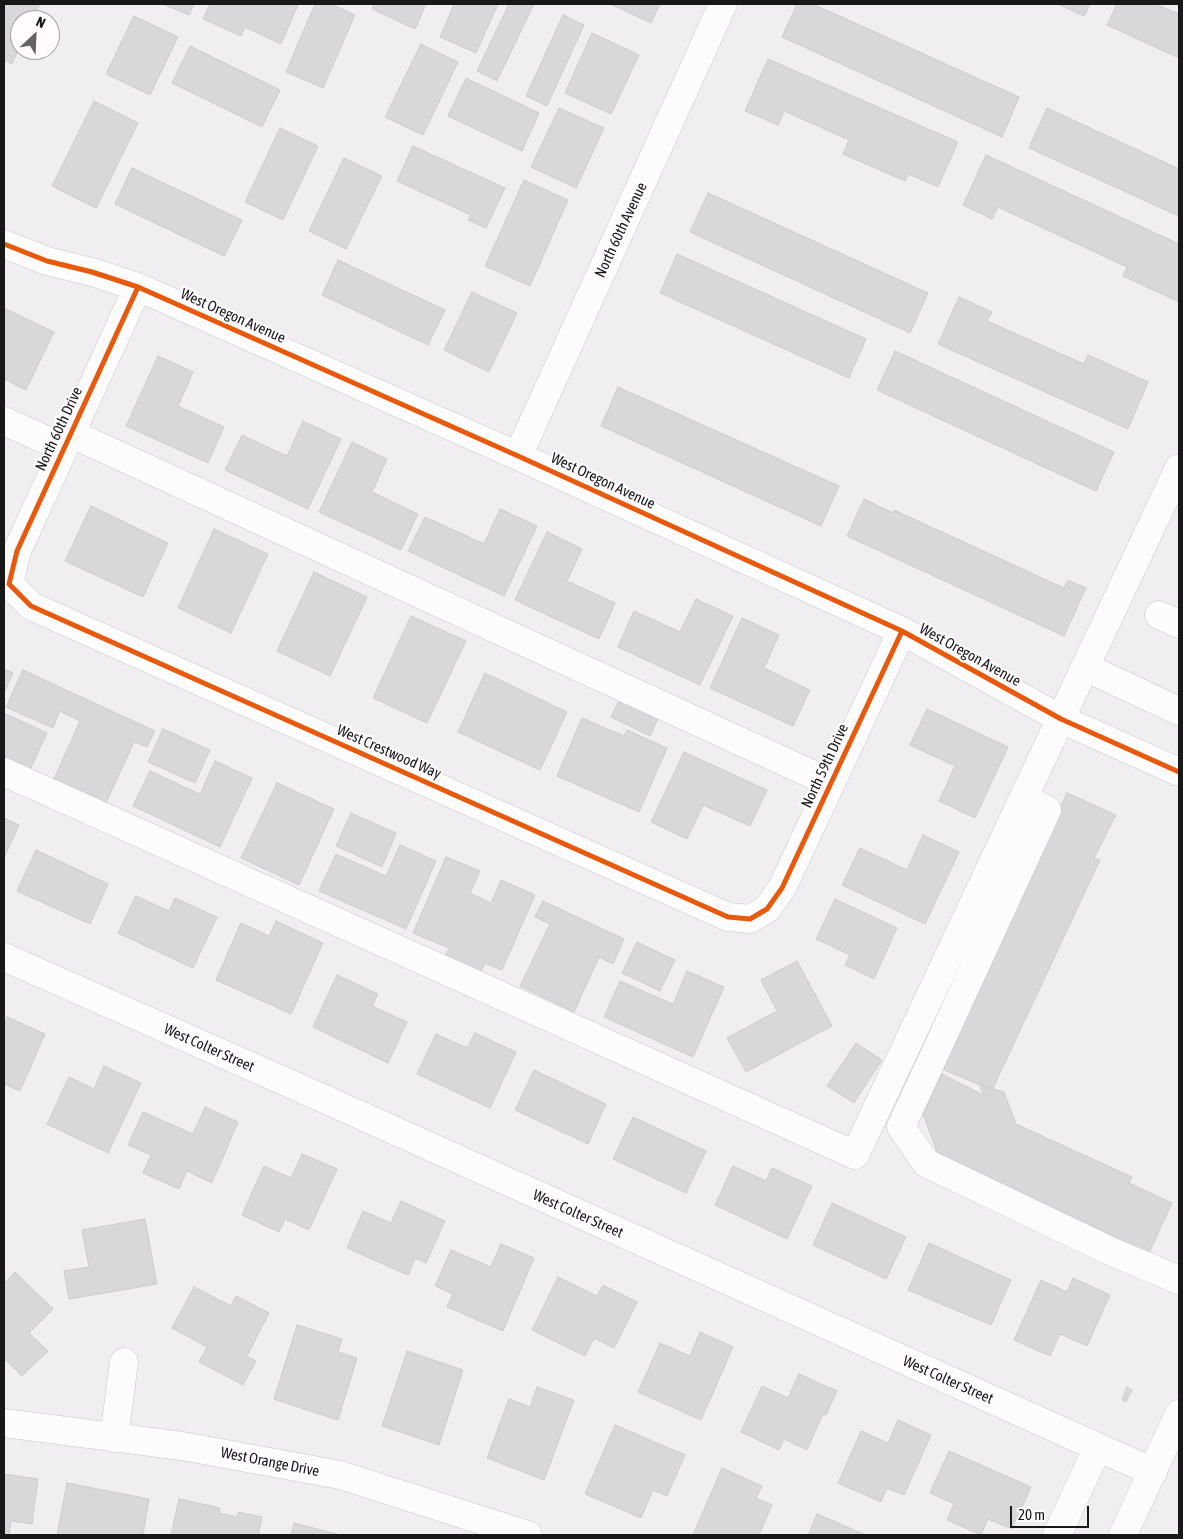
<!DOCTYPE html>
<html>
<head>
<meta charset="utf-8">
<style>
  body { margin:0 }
  #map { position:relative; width:1183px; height:1539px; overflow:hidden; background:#f0eef0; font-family:"Asap Condensed",sans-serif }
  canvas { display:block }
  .frame { position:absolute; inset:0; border:5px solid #191819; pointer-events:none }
  .north { position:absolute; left:10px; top:10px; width:50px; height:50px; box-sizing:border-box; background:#fffbfe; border:1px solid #a3a0a2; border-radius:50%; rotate:25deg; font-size:14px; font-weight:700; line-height:20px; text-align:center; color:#191819 }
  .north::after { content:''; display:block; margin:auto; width:18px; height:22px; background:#646364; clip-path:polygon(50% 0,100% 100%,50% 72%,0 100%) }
  .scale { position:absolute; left:1010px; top:1506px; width:79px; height:22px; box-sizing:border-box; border:2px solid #191819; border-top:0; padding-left:6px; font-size:15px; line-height:18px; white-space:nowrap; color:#191819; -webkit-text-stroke:4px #fffbfe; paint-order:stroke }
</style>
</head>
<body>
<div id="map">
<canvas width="1183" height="1539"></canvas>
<div class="frame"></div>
<div class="north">N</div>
<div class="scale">20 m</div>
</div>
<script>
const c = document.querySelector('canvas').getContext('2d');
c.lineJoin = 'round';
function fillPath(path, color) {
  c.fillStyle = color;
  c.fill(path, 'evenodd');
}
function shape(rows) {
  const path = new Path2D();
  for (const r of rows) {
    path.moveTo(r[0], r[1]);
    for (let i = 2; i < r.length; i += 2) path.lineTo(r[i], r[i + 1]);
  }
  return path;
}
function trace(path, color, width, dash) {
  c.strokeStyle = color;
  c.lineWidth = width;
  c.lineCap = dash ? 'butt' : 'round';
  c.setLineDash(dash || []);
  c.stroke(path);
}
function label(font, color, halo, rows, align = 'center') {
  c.font = font + ' "Asap Condensed",sans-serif';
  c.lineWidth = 4.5;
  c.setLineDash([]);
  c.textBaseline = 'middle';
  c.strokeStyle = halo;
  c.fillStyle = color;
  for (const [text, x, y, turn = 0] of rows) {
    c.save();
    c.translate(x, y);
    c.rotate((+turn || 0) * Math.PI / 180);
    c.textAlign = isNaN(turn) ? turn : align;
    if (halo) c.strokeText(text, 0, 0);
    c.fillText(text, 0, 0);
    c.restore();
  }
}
const building = shape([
  [4,4,40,4,32,20,20,20,20,46,12,64,4,60,4,4],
  [163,4,194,4,189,15,163,4],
  [210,4,296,4,298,5,281,44,245,27,241,36,203,19,210,4],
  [315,4,331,4,355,15,323,88,286,72,315,4],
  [374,4,426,4,415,29,372,9,374,4],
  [454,4,498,4,476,53,440,37,454,4],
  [509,4,534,4,497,81,477,71,509,4],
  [610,4,660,4,651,23,610,4],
  [797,4,813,4,1019,97,1002,137,782,37,797,4],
  [1057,4,1090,4,1084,16,1057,4],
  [1117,4,1156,4,1179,14,1179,58,1107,25,1117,4],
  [563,15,584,25,547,106,526,96,563,15],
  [134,16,178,37,150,95,106,74,134,16],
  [592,33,639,55,611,114,565,93,592,33],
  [421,44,458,62,423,135,385,117,421,44],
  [190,46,280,90,262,127,172,83,190,46],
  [768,59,958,142,938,187,908,174,905,181,843,154,849,140,784,111,778,125,745,111,768,59],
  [466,78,539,113,522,151,448,116,466,78],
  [94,101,138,123,96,208,52,186,94,101],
  [559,108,604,128,576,188,531,167,559,108],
  [1047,108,1179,169,1179,216,1029,148,1047,108],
  [280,128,318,146,283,220,245,202,280,128],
  [413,146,505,188,486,228,468,220,471,215,397,181,413,146],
  [986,155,1179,244,1179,302,1123,276,1127,267,998,207,992,219,963,205,986,155],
  [344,158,382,176,346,249,309,231,344,158],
  [132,168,242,220,224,256,115,204,132,168],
  [524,180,568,200,530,286,485,266,524,180],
  [708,193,928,293,910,333,690,232,708,193],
  [677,254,866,339,849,378,660,293,677,254],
  [338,260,445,310,428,345,322,295,338,260],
  [472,292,517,313,489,372,444,350,472,292],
  [959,297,992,312,987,321,1084,364,1088,355,1148,382,1128,429,938,344,959,297],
  [4,308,54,332,26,390,4,379,4,308],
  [895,351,1114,452,1096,491,877,390,895,351],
  [158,356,193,372,178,406,224,427,208,463,126,426,158,356],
  [618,387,839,486,821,526,601,426,618,387],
  [303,421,341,439,308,509,225,470,242,435,287,456,303,421],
  [352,442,387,459,372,492,418,514,401,550,319,512,352,442],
  [864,499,893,513,894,510,1064,588,1068,580,1086,588,1064,636,847,536,864,499],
  [91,506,168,543,143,597,65,561,91,506],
  [500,509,537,526,504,596,408,551,425,517,484,544,500,509],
  [214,529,268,554,231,633,178,608,214,529],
  [547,532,582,549,567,581,615,603,599,639,515,600,547,532],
  [314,572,367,597,330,676,277,651,314,572],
  [696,599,733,616,700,685,618,647,634,611,680,632,696,599],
  [411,616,466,641,427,723,373,698,411,616],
  [742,618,779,635,764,668,810,690,793,726,710,688,742,618],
  [4,669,13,673,4,693,4,669],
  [23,670,155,731,147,747,134,742,106,803,54,779,80,721,60,711,53,728,6,707,23,670],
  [485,673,567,712,540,770,458,732,485,673],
  [620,698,659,716,650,736,611,717,620,698],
  [927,709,1008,747,975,818,939,801,955,766,910,745,927,709],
  [4,713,47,733,30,770,4,757,4,713],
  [582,718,624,736,627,730,667,748,639,812,557,776,582,718],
  [163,729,210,750,195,783,148,762,163,729],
  [684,752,767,790,750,826,703,805,687,839,651,822,684,752],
  [215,761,252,778,220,847,133,806,150,771,200,794,215,761],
  [277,783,334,809,299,885,241,858,277,783],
  [1067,793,1116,815,1094,858,1100,860,992,1090,937,1067,1067,793],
  [351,813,396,833,382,867,336,846,351,813],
  [4,818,19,825,4,858,4,818],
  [923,835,959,852,925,924,842,885,860,848,907,870,923,835],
  [400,845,436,861,406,929,319,891,336,854,386,876,400,845],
  [36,850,108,884,90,924,17,891,36,850],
  [446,857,480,871,470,893,491,903,501,880,535,895,502,970,485,963,479,977,443,961,449,948,413,933,446,857],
  [136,896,169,911,175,898,217,917,193,968,118,933,136,896],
  [835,899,897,928,874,979,845,965,850,955,816,939,835,899],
  [543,901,624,939,613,964,599,957,574,1012,520,986,550,924,535,917,543,901],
  [276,921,323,943,291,1014,216,980,241,923,269,936,276,921],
  [637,942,675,960,660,991,622,973,637,942],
  [797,961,832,1026,746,1072,727,1038,777,1011,761,980,797,961],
  [687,971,724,987,693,1057,604,1017,620,981,673,1004,687,971],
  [337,975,378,994,372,1006,407,1022,388,1063,313,1027,337,975],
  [7,1017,45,1034,20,1091,4,1084,4,1025,7,1017],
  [475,1033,516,1052,490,1108,417,1074,436,1034,467,1048,475,1033],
  [856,1043,882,1060,854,1103,827,1086,856,1043],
  [104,1066,141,1083,108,1153,47,1124,69,1077,94,1089,104,1066],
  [534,1070,606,1104,588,1144,515,1110,534,1070],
  [942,1074,983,1095,980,1085,1004,1092,1016,1124,1132,1177,1129,1183,1172,1203,1149,1253,937,1152,923,1114,942,1074],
  [205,1107,238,1122,212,1183,187,1171,179,1189,143,1173,151,1155,128,1145,143,1112,193,1134,205,1107],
  [633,1117,706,1151,686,1193,613,1159,633,1117],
  [302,1154,337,1169,309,1230,285,1219,279,1232,242,1215,264,1166,291,1178,302,1154],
  [733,1166,766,1181,772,1168,812,1186,787,1239,715,1205,733,1166],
  [401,1201,445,1221,426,1263,415,1258,408,1275,347,1248,363,1211,391,1223,401,1201],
  [832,1203,906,1237,886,1279,813,1245,832,1203],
  [145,1219,157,1284,69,1299,64,1271,89,1267,82,1230,145,1219],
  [929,1243,1011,1280,991,1325,908,1290,929,1243],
  [501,1244,534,1258,503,1331,447,1307,453,1294,435,1286,451,1250,491,1267,501,1244],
  [15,1272,53,1309,29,1333,48,1351,22,1376,4,1358,4,1284,15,1272],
  [558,1277,597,1296,603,1285,637,1302,614,1348,594,1338,585,1356,532,1330,558,1277],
  [1073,1278,1110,1295,1087,1346,1060,1334,1050,1356,1014,1340,1041,1280,1067,1292,1073,1278],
  [194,1287,231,1306,236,1296,269,1313,247,1356,256,1361,243,1385,199,1362,207,1347,172,1328,194,1287],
  [297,1325,342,1339,338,1352,357,1358,338,1420,274,1399,297,1325],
  [700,1332,733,1347,701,1420,638,1392,660,1343,690,1356,700,1332],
  [407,1351,463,1370,439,1445,382,1426,407,1351],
  [799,1374,837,1391,826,1415,823,1414,807,1450,784,1439,779,1450,741,1432,762,1386,788,1398,799,1374],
  [537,1387,574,1400,544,1480,487,1458,509,1399,530,1407,537,1387],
  [1127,1387,1132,1390,1126,1402,1122,1400,1127,1387],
  [898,1420,931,1435,904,1495,887,1488,881,1502,838,1483,861,1431,888,1443,898,1420],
  [615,1425,685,1455,667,1496,653,1490,641,1518,585,1494,615,1425],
  [949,1451,1031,1487,1012,1529,988,1519,981,1535,947,1520,954,1504,930,1493,949,1451],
  [722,1468,762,1486,756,1498,772,1505,759,1535,693,1535,722,1468],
  [4,1474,38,1479,32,1524,11,1521,9,1535,4,1535,4,1474],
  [67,1483,149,1499,143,1535,57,1535,67,1483],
  [179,1499,220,1508,219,1513,237,1517,238,1512,262,1517,258,1535,171,1535,179,1499],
  [817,1514,866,1535,808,1535,817,1514],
  [294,1523,341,1535,291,1535,294,1523]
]);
fillPath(building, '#d8d7d9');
trace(building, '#cdcccd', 1);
const minor = shape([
  [4,244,47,261,92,272,138,287,518,456,902,631,1061,719,1179,772],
  [138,287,17,551,9,584,31,606,728,917,750,919,767,909,782,888,902,631],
  [4,421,64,448],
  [70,433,831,783],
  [518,456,723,4],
  [1159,615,1179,624],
  [1085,667,1179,711],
  [4,772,855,1155,1179,468],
  [1024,798,1047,810,901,1127,926,1163,1110,1251,1179,1280],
  [4,957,320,1097,1153,1472],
  [4,1423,182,1446,340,1475,528,1535],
  [114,1438,124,1362],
  [1057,1535,1098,1447]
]);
const major = shape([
  [1123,1535,1179,1414]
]);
trace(minor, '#cac8ca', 29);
trace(major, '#cac8ca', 29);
trace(minor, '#fdfcfd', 28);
trace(major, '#fdfcfd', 28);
trace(shape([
  [4,244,47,261,92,272,138,287,518,456,902,631,1061,719,1179,772],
  [138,287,17,551,9,584,31,606,728,917,750,919,767,909,782,888,902,631]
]), '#e8590c', 5);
label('15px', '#191819', '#fffbfe', [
  ["North 60th Avenue",621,230,-65],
  ["West Oregon Avenue",233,316,24],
  ["North 60th Drive",59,429,-65],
  ["West Oregon Avenue",603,481,25],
  ["West Oregon Avenue",970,655,29],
  ["West Crestwood Way",389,752,24],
  ["North 59th Drive",825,766,-65],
  ["West Colter Street",209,1048,24],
  ["West Colter Street",578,1214,24],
  ["West Colter Street",948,1380,24],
  ["West Orange Drive",270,1462,11]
]);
</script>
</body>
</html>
